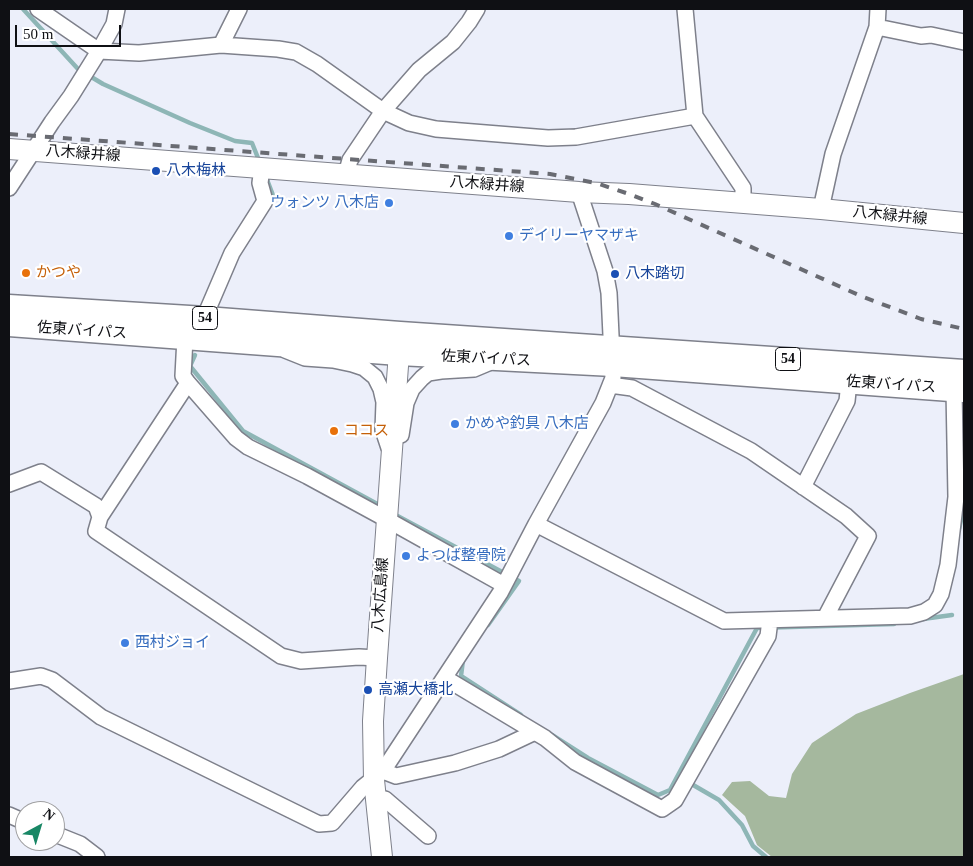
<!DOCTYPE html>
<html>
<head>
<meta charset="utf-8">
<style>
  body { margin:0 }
  #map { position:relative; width:973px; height:866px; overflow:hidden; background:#eceffa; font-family:"Times New Roman",serif }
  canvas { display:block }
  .frame { position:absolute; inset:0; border:10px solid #0f1014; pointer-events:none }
  .north { position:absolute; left:15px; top:801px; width:50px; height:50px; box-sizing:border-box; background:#fff; border:1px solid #9f9fa1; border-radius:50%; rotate:39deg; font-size:14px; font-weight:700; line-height:20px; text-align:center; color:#0f1014 }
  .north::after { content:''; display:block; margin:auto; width:18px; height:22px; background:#188765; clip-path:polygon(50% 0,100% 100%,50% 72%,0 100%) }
  .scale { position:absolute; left:15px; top:25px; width:106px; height:22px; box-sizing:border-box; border:2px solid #0f1014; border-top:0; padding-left:6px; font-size:15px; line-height:18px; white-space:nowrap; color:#0f1014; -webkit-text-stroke:4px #fff; paint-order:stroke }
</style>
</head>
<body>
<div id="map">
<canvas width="973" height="866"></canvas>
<div class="frame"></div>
<div class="north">N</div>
<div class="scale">50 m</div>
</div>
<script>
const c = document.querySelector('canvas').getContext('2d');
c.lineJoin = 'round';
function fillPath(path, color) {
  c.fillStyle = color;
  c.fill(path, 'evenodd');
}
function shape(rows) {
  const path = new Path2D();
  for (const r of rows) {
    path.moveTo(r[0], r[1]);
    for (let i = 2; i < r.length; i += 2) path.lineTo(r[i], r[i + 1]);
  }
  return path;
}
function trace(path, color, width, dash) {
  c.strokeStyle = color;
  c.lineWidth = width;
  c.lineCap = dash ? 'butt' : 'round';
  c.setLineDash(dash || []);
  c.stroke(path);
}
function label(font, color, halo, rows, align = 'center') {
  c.font = font + ' "Times New Roman","Noto Sans JP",serif';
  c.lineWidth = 4.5;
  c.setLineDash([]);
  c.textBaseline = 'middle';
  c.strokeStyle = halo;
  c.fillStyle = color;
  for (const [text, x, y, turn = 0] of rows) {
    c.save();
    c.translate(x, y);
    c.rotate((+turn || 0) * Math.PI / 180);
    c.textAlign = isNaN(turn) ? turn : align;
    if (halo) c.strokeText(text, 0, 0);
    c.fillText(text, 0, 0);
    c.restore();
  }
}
fillPath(shape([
  [964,674,964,857,772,857,757,845,745,816,722,795,732,782,750,781,769,796,786,798,792,774,812,743,856,714,910,693]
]), '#a5b89e');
trace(shape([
  [23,9,78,69,103,84,190,123,235,141,252,143,260,163],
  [266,177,274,198,270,204],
  [195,355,190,366,243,431,381,506],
  [392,513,519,581,488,625],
  [959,529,962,516,964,515],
  [923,619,952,615],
  [463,660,461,676,521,715],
  [552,735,588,758,658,795,670,790,757,628,894,624],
  [688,782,719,800,742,825,753,846,766,857]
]), '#8eb6b6', 4.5);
const minor = shape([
  [38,9,99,51,139,53,221,45,278,49,296,52,317,64,383,111,409,123,436,129,548,138,576,137,695,116],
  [685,9,695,116,743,188,743,203],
  [877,27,921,36,931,35,964,42],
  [221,45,239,9],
  [346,174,350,160,383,111,419,70,453,42,469,22,477,9],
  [9,188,52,122,71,96,99,51,114,24,117,9],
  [821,209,833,154,877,27,878,9],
  [206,318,208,309,232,253,265,201,260,183,262,168],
  [185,338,183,376,188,383,236,438,248,447,307,476,386,519,504,585],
  [285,350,305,358,333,360,352,364,364,368,375,377,381,389,384,402,383,430,389,448],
  [610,385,632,388,751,451,846,516,868,536,825,618],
  [401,435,406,403,412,389,422,378,428,373,441,371,474,369,493,361],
  [9,484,41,472,96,506,100,517,96,531,281,656,301,661,359,657,377,658],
  [803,487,847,401,849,382],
  [100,517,188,383],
  [536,524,724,621,910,616,924,612,935,605,941,594,948,565,956,497,954,390,957,384],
  [445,678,545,738,575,762,662,809,675,800,768,636,770,620],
  [9,681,41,676,52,680,101,717,319,824,332,823,363,787,383,771,500,593,536,524,603,403,613,378,609,293,605,271,579,192],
  [383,771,396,776,455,763,499,749,535,732],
  [375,797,385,799,428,836],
  [9,815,25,822],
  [55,834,80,844,97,857]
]);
const major = shape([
  [9,149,579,192,629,194,821,209,964,223],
  [382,857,374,780,373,721,377,658,400,338]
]);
const highway = shape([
  [9,306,206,318,400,333,964,371],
  [9,325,399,354,613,365,964,391]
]);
trace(minor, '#7e808b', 18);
trace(major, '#7e808b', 22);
trace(highway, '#7e808b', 25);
trace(minor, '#fff', 15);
trace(major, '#fff', 20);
trace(highway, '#fff', 22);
trace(shape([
  [9,134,550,174,596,183,629,194,655,204,861,296,921,319,964,329]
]), '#696b72', 4, [9, 9]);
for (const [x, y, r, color] of [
  [156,171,5,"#1a4fb4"],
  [389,203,5,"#3f7fe0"],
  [509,236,5,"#3f7fe0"],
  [26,273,5,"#e8710a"],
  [615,274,5,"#1a4fb4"],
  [455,424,5,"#3f7fe0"],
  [334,431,5,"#e8710a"],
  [406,556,5,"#3f7fe0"],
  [125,643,5,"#3f7fe0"],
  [368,690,5,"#1a4fb4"]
]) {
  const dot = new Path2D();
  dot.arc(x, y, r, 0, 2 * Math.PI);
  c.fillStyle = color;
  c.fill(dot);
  trace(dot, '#fff', 2);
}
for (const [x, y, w] of [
  [205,318,25],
  [788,359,25]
]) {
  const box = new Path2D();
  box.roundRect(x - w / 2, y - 11.5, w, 23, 4);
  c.fillStyle = '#fff';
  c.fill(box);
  trace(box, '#0f1014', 1);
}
label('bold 14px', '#0f1014', null, [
  ["54",205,318],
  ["54",788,359]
]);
label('15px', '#0f1014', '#fff', [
  ["八木緑井線",83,154,4],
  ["八木緑井線",487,185,4],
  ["八木緑井線",890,216,6],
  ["佐東バイパス",82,331,4],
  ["佐東バイパス",486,359,3],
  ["佐東バイパス",891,385,4],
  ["八木広島線",381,595,-86]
]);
label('15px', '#164399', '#fff', [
  ["八木梅林",166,171],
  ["八木踏切",625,274],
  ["高瀬大橋北",378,690]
], 'left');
label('15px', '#366cbe', '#fff', [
  ["ウォンツ 八木店",379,203,"right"],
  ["デイリーヤマザキ",519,236],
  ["かめや釣具 八木店",465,424],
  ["よつば整骨院",416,556],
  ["西村ジョイ",135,643]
], 'left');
label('15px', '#c56008', '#fff', [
  ["かつや",36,273],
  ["ココス",344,431]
], 'left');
</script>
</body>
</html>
